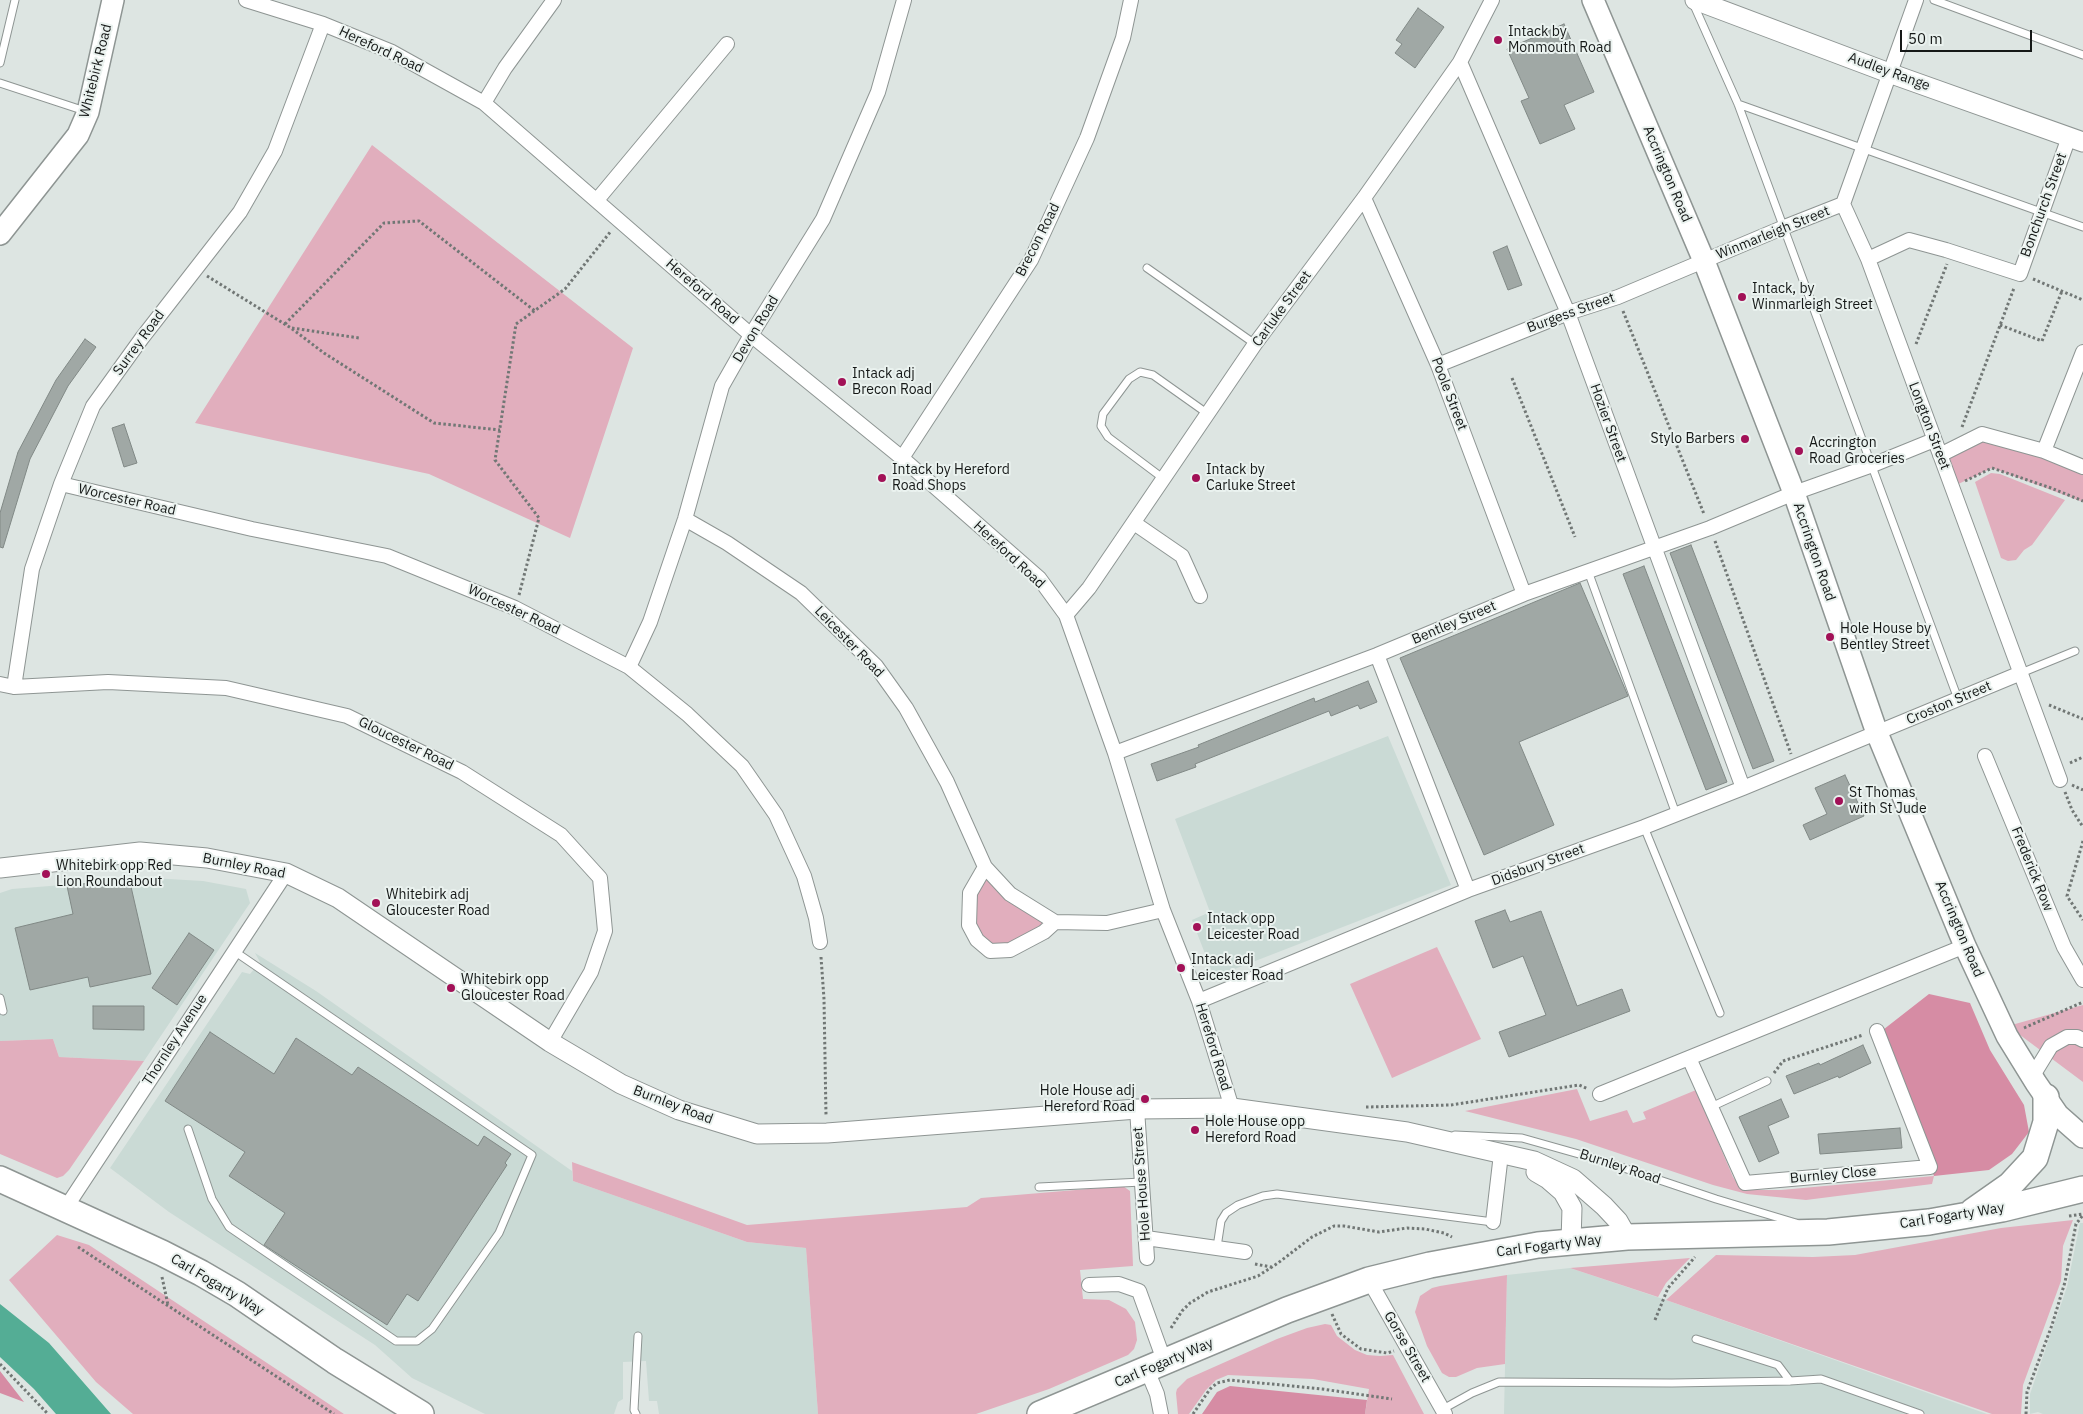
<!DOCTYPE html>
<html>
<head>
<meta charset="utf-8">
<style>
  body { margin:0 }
  #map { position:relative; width:2083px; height:1414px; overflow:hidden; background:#dde5e2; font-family:"IBM Plex Sans",sans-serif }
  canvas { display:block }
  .scale { position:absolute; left:1900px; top:30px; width:132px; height:22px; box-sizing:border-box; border:2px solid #151817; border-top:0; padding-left:6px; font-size:15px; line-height:18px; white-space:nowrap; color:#151817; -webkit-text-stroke:4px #eaf2ef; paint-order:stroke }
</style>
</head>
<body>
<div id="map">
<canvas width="2083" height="1414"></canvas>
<div class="scale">50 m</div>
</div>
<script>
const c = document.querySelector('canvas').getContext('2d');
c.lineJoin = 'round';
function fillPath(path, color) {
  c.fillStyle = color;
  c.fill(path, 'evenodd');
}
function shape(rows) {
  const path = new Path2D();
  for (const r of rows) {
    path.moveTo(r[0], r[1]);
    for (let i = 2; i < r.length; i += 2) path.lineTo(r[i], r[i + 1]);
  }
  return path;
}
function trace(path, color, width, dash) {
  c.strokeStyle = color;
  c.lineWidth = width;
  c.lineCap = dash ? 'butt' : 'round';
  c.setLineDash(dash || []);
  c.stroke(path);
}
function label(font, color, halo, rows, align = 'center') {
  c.font = font + ' "IBM Plex Sans",sans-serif';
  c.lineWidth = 4;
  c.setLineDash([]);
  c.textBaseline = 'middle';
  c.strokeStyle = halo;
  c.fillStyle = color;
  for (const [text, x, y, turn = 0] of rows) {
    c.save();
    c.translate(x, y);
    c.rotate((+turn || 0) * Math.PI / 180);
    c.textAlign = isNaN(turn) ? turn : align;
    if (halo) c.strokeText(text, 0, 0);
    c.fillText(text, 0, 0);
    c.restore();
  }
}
fillPath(shape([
  [1388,736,1451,885,1214,977,1192,920,1210,912,1175,819],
  [151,878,203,881,246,889,250,903,144,1061,59,1057,53,1039,0,1041,0,893,12,889],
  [255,953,316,991,572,1171,573,1181,747,1242,806,1248,818,1414,659,1414,657,1401,649,1401,646,1361,623,1362,623,1399,618,1402,614,1414,485,1414,412,1378,375,1345,169,1212,110,1168,242,972,250,974,260,962],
  [2080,1223,2083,1223,2083,1414,2043,1414,2038,1412,2030,1414,2030,1394,2067,1287],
  [1570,1268,1666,1300,1987,1414,1504,1414,1507,1275]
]), '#cadad5');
fillPath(shape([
  [372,145,633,348,570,538,429,474,195,423],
  [1982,434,2083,467,2083,502,1992,468,1952,487,1940,455],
  [1991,473,2000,474,2065,500,2032,545,2024,550,2016,560,2008,561,2001,558,1975,482],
  [985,867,1055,922,990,951,969,925,970,893],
  [1437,947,1481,1039,1392,1078,1350,984],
  [2083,1005,2083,1082,2008,1026],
  [53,1039,59,1057,144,1061,69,1170,63,1176,57,1178,0,1154,0,1041],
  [1577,1089,1590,1121,1627,1110,1633,1123,1646,1119,1643,1112,1696,1090,1733,1177,1739,1186,1753,1190,1781,1190,1934,1176,1932,1184,1806,1200,1747,1194,1713,1185,1576,1139,1465,1111],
  [572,1162,747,1225,967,1207,981,1198,1123,1186,1130,1191,1133,1266,1080,1270,1083,1299,1109,1300,1126,1309,1135,1322,1137,1340,1134,1349,1128,1355,1049,1389,976,1414,818,1414,806,1248,747,1242,573,1181],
  [2073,1220,2063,1246,2061,1281,2023,1385,2021,1414,1992,1414,1666,1300,1716,1255,1813,1257,1855,1255,2001,1228],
  [57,1235,89,1245,344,1414,133,1414,96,1382,9,1280],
  [1690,1258,1666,1283,1658,1297,1570,1268],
  [1507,1275,1505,1364,1477,1368,1456,1377,1449,1377,1442,1373,1427,1346,1415,1312,1420,1296,1432,1288,1440,1286],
  [1325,1324,1331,1325,1337,1336,1355,1350,1367,1355,1380,1356,1393,1355,1424,1414,1365,1414,1369,1389,1313,1379,1228,1375,1216,1380,1206,1390,1189,1414,1178,1414,1176,1393,1177,1389,1187,1379,1277,1339,1307,1328]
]), '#e1aebd');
fillPath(shape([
  [1929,994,1970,1003,1990,1050,2024,1105,2029,1132,2012,1154,1989,1170,1934,1176,1879,1033],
  [0,1371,24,1402,0,1393],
  [1230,1386,1367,1400,1365,1414,1202,1414,1217,1392]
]), '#d68ca4');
fillPath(shape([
  [0,1304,49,1343,111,1414,56,1414,34,1389,0,1357]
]), '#54ad95');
const building = shape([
  [1418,8,1444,27,1415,68,1395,53,1402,44,1396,40,1418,8],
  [1564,24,1594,92,1564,105,1575,129,1540,144,1521,101,1529,98,1507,49,1564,24],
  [1507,246,1522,285,1508,290,1493,252,1507,246],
  [85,339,96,347,68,386,30,459,3,548,0,547,0,513,18,452,56,380,85,339],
  [124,424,137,463,124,467,112,428,124,424],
  [1691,545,1774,761,1753,769,1670,553,1691,545],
  [1644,566,1727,782,1706,790,1623,574,1644,566],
  [1580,583,1628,696,1519,742,1554,825,1484,855,1400,658,1580,583],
  [1368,681,1377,702,1360,709,1358,705,1331,716,1329,711,1195,764,1196,767,1157,781,1151,764,1199,747,1198,745,1314,698,1315,702,1368,681],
  [1845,775,1864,816,1810,840,1803,825,1827,814,1815,788,1845,775],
  [129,878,151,974,90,987,88,977,30,990,15,928,73,914,67,886,129,878],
  [1505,910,1510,922,1541,911,1577,1006,1622,989,1630,1011,1509,1057,1499,1032,1546,1015,1523,956,1493,968,1475,921,1505,910],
  [189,933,214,950,177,1005,152,988,189,933],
  [93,1006,144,1006,144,1030,93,1029,93,1006],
  [210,1032,274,1074,296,1038,352,1075,358,1067,478,1146,484,1136,511,1154,505,1163,507,1165,418,1301,407,1294,387,1325,264,1245,285,1213,229,1176,245,1152,165,1101,210,1032],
  [1863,1045,1871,1063,1839,1078,1838,1076,1794,1094,1786,1076,1819,1063,1820,1065,1863,1045],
  [1781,1099,1789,1117,1768,1126,1779,1153,1759,1162,1739,1117,1781,1099],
  [1900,1128,1902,1148,1820,1154,1818,1134,1900,1128]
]);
fillPath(building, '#a0a8a5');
trace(building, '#818986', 1);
const lane = shape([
  [1934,0,2083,55],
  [1693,3,1738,104,1958,699],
  [0,63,15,0],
  [0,83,85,111],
  [1738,104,2083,227],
  [1147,268,1255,344],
  [1164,479,1108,437,1101,426,1103,414,1129,379,1140,372,1153,375,1208,414],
  [1588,571,1676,814],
  [2021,673,2075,651],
  [1644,827,1720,1013],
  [0,998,3,1011],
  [1711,1107,1767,1081],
  [188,1129,212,1199,229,1227,396,1341,417,1341,432,1329,499,1233,532,1155,234,951],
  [1455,1135,1522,1138,1600,1160,1716,1199,1796,1223],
  [1039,1187,1142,1182],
  [1217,1247,1221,1221,1226,1213,1238,1205,1263,1196,1277,1194,1493,1222],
  [1696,1339,1778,1365,1790,1381],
  [1443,1409,1472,1393,1499,1382,1672,1383,1790,1381,1821,1379,1920,1414],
  [636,1414,634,1410,638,1336]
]);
const street = shape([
  [246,0,323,24,392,52,484,103,751,335,902,458,1039,578,1066,615,1115,753,1163,910,1199,1001,1232,1108],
  [1916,0,1843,204,1868,259,2060,780],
  [1460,62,1568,313,1743,788],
  [484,103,505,68,554,0],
  [1364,198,1438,365,1524,594],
  [597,200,727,44],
  [1868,259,1909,240,1946,250,2020,274,2069,137],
  [1438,365,1568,313,1618,297,1782,228,1843,204],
  [2044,451,2083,352],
  [1940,455,1982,434,2044,451,2083,467],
  [902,458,1031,260,1087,138,1123,38,1131,0],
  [61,484,252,529,387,556,515,608,629,667,687,714,742,766,776,815,804,876,816,918,820,942],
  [685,519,727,543,801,593,876,666,906,708,947,782,985,867,1010,894,1055,922,1107,923,1163,910],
  [1134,523,1182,556,1200,596],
  [1066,615,1089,588,1255,344,1364,198,1460,62,1492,0],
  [1377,655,1468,890],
  [629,667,650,622,685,519,722,386,751,335,823,219,878,92,904,0],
  [0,684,14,687,108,682,226,688,347,716,462,772,561,835,600,878,605,931,591,972,550,1042],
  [14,687,32,569,61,484,93,406,142,338,240,212,275,151,323,24],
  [1115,753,1377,655,1524,594,1710,528,1794,493,1870,466,1934,440],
  [1985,756,2064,947,2083,980],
  [985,867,970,893,969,925,977,940,990,951,1010,950,1044,932,1055,922],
  [1199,1001,1468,890,1644,827,1743,788,2021,673],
  [1689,1058,1745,1183,1930,1167,1877,1031],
  [2032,1077,2051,1046,2067,1037,2077,1037,2083,1040],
  [1600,1094,1965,946],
  [1137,1109,1147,1258],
  [65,1209,286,873],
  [1493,1222,1501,1154],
  [1146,1238,1245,1252],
  [1369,1280,1445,1414],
  [1089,1285,1119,1284,1139,1291,1165,1363],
  [1147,1370,1157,1394,1161,1414]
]);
const secondary = shape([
  [1695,0,1889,73,2083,142],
  [0,868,140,852,207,858,286,873,338,898,550,1042,621,1084,679,1110,757,1134,827,1133,1137,1109,1232,1108,1407,1132,1534,1161,1573,1179,1604,1206,1618,1221,1627,1237],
  [1536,1172,1548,1179,1563,1192,1572,1208,1571,1242]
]);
const primary = shape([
  [1593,0,1704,261,1794,493,1877,733,1965,946,2007,1036,2036,1083,2058,1115,2083,1137],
  [0,234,78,135,88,112,113,0]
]);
const highway = shape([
  [0,1179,162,1253,201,1273,237,1294,335,1361,421,1414],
  [1973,1211,2010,1185,2035,1158,2046,1122,2046,1097],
  [1040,1414,1287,1310,1369,1280,1430,1265,1538,1245,1627,1237,1828,1232,1929,1222,2002,1209,2083,1189]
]);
trace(lane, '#8e9593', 9);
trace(street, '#8e9593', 16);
trace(secondary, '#8e9593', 21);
trace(primary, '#8e9593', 24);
trace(highway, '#8e9593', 28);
trace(shape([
  [207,276,291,328,324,353,434,423,500,430],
  [2033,279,2083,300],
  [1623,311,1704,514],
  [285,324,384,223,419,221,535,311],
  [2000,325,2042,341,2062,291],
  [292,328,359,338],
  [1916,344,1947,264],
  [1512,378,1575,537],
  [1962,427,2014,288],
  [1965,481,1992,468,2051,488,2083,501],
  [1715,541,1791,754],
  [519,595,539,518,495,460,516,324,565,289,611,231],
  [2049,705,2083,719],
  [2070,763,2083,757],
  [2072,785,2083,790],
  [2065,792,2072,810,2083,827],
  [2083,841,2067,896,2083,920],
  [821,957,824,999,826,1115],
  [2024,1028,2083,1002],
  [1774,1073,1783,1061,1863,1035],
  [1366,1107,1451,1105,1579,1085,1588,1089],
  [2069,1216,2083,1214],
  [78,1247,334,1414],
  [1255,1264,1271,1267],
  [162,1277,168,1305],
  [1332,1314,1341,1334,1361,1349,1387,1353,1394,1351],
  [1655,1320,1668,1288,1695,1257],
  [1171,1328,1182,1311,1190,1303,1208,1292,1258,1276,1278,1263,1312,1237,1334,1226,1344,1226,1379,1232,1407,1228,1425,1229,1444,1233,1452,1237],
  [0,1364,48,1414],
  [1193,1414,1210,1389,1217,1383,1230,1380,1322,1389,1392,1399],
  [2026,1414,2027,1392,2052,1325,2065,1282,2076,1224,2083,1215]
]), '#717775', 3, [2.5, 2.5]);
trace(lane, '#fff', 7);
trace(street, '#fff', 14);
trace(secondary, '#fff', 19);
trace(primary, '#fff', 21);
trace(highway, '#fff', 25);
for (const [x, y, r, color] of [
  [1498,40,5,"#a21157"],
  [1742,297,5,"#a21157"],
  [842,382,5,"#a21157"],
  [1745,439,5,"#a21157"],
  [1799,451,5,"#a21157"],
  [882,478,5,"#a21157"],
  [1196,478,5,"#a21157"],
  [1830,637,5,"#a21157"],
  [1839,801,5,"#a21157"],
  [46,874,5,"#a21157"],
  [376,903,5,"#a21157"],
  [1197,927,5,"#a21157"],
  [1181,968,5,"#a21157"],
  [451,988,5,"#a21157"],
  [1145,1099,5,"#a21157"],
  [1195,1130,5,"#a21157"]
]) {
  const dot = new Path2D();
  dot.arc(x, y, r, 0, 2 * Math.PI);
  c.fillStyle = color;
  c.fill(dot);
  trace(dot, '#eaf2ef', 2);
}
label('14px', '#151817', '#eaf2ef', [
  ["Intack by",1508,32],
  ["Monmouth Road",1508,48],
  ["Intack, by",1752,289],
  ["Winmarleigh Street",1752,305],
  ["Intack adj",852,374],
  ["Brecon Road",852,390],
  ["Stylo Barbers",1735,439,"right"],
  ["Accrington",1809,443],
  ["Road Groceries",1809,459],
  ["Intack by Hereford",892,470],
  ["Road Shops",892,486],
  ["Intack by",1206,470],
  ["Carluke Street",1206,486],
  ["Hole House by",1840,629],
  ["Bentley Street",1840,645],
  ["St Thomas",1849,793],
  ["with St Jude",1849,809],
  ["Whitebirk opp Red",56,866],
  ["Lion Roundabout",56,882],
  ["Whitebirk adj",386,895],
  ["Gloucester Road",386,911],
  ["Intack opp",1207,919],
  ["Leicester Road",1207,935],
  ["Intack adj",1191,960],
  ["Leicester Road",1191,976],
  ["Whitebirk opp",461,980],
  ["Gloucester Road",461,996],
  ["Hole House adj",1135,1091,"right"],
  ["Hereford Road",1135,1107,"right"],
  ["Hole House opp",1205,1122],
  ["Hereford Road",1205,1138]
], 'left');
label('14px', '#151817', '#eaf2ef', [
  ["Hereford Road",381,50,25],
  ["Whitebirk Road",96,71,-76],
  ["Audley Range",1889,72,20],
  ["Accrington Road",1667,174,67],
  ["Bonchurch Street",2044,205,-70],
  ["Winmarleigh Street",1773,233,-22],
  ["Brecon Road",1038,240,-63],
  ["Hereford Road",702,292,41],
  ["Carluke Street",1282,309,-54],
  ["Burgess Street",1571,313,-20],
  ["Devon Road",756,329,-59],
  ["Surrey Road",139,343,-54],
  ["Poole Street",1449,394,69],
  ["Hozier Street",1608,423,70],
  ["Longton Street",1929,426,69],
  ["Worcester Road",127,500,13],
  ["Accrington Road",1814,552,71],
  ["Hereford Road",1009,555,43],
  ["Worcester Road",514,610,25],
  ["Bentley Street",1454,623,-23],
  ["Leicester Road",849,642,46],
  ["Croston Street",1949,703,-23],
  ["Gloucester Road",406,744,26],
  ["Didsbury Street",1538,865,-20],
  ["Burnley Road",244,866,11],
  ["Frederick Row",2032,869,68],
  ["Accrington Road",1959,929,67],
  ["Thornley Avenue",175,1040,-57],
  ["Hereford Road",1213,1047,73],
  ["Burnley Road",673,1105,21],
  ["Burnley Road",1620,1167,18],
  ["Burnley Close",1833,1175,-5],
  ["Hole House Street",1142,1184,-94],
  ["Carl Fogarty Way",1952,1216,-9],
  ["Carl Fogarty Way",1549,1246,-7],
  ["Carl Fogarty Way",217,1285,31],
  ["Gorse Street",1407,1347,60],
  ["Carl Fogarty Way",1164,1363,-23]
]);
</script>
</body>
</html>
